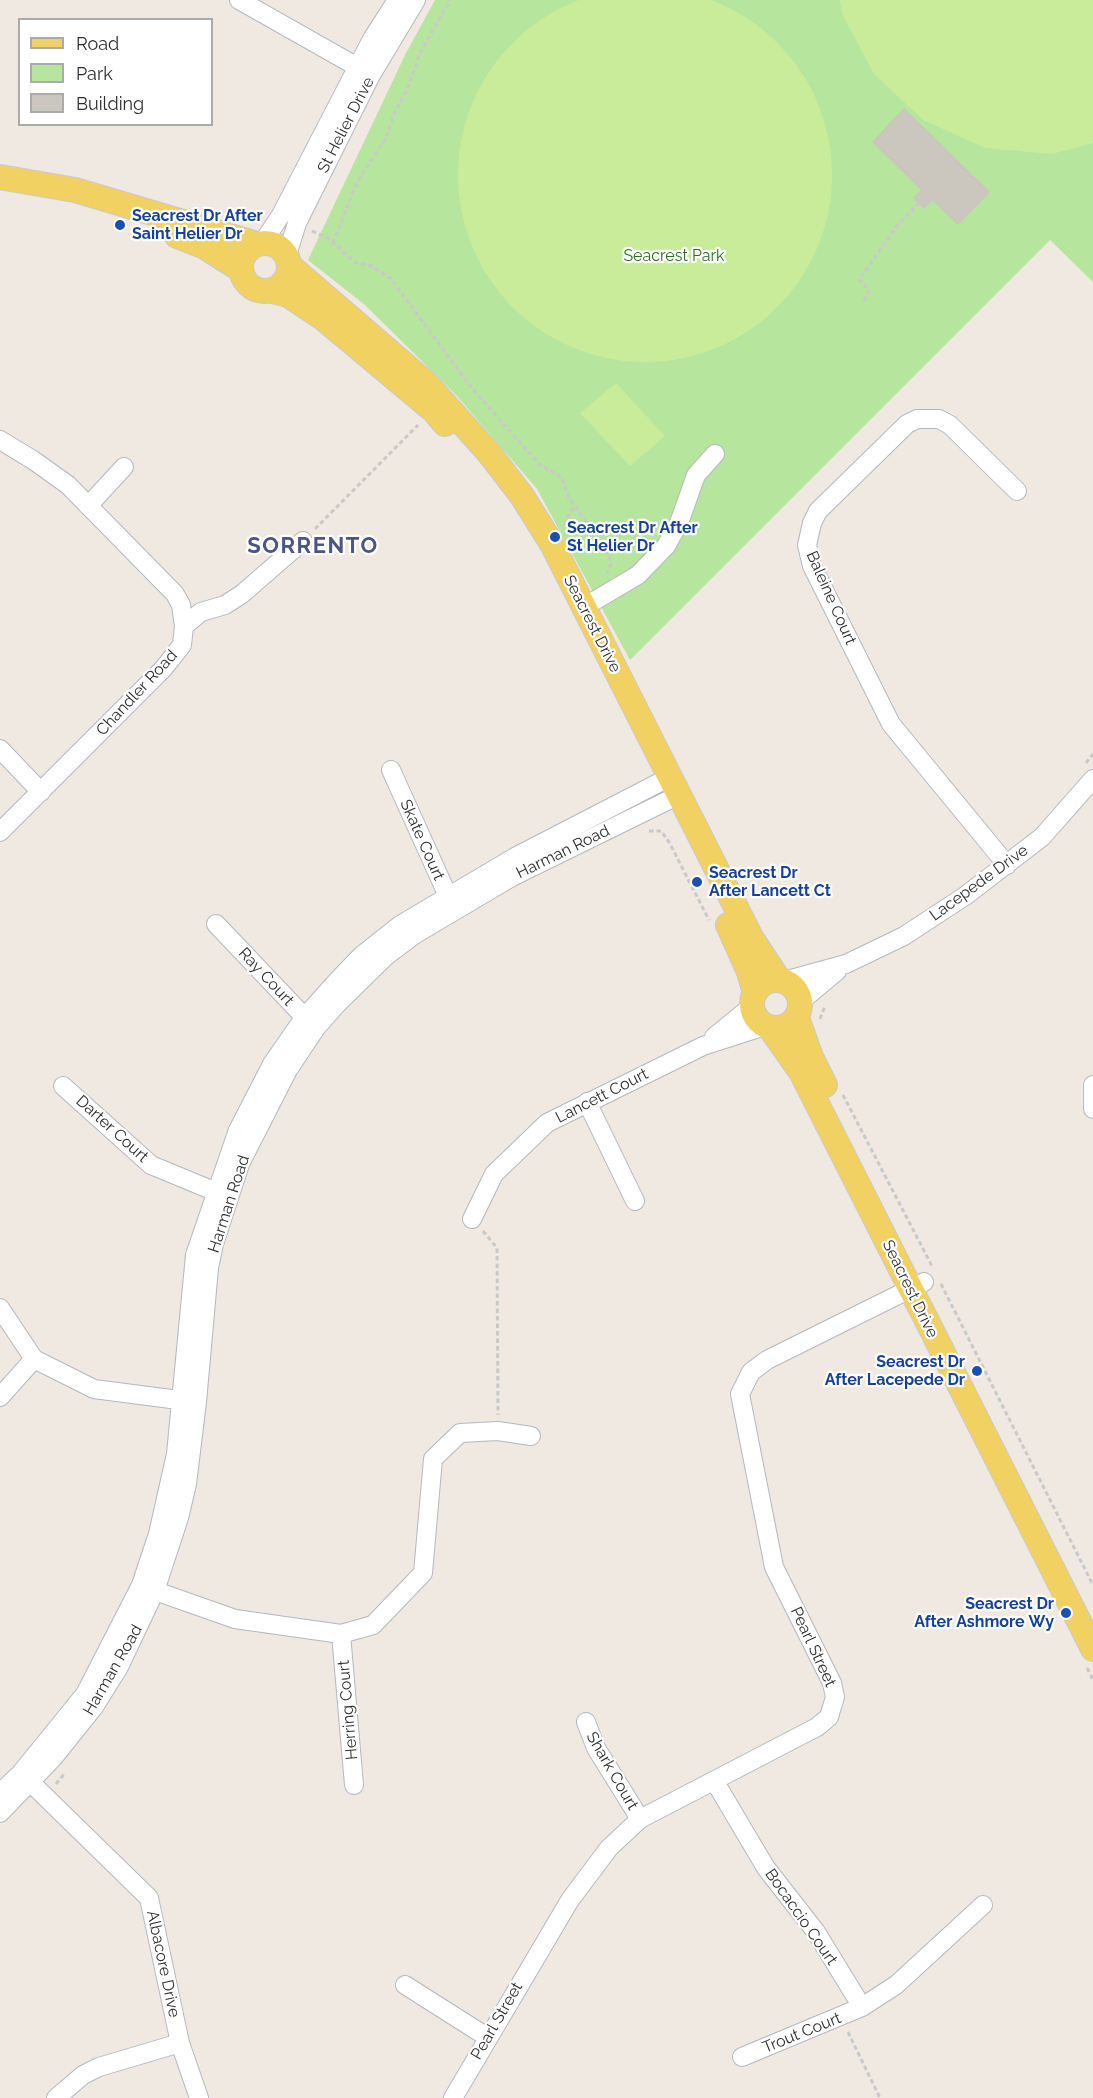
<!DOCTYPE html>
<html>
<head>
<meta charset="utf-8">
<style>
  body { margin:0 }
  #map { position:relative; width:1093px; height:2098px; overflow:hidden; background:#efe9e1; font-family:Raleway,sans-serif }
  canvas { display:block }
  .legend { position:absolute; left:18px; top:18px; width:195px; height:108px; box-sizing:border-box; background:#fff; border:2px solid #ababab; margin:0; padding:8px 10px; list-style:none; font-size:18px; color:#2e2e2e }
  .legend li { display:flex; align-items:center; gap:12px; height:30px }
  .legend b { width:30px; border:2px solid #ababab }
</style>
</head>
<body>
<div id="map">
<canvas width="1093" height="2098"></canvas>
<ul class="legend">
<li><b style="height:8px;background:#f2d163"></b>Road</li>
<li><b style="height:16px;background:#b6e59e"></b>Park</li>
<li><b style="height:16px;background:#cbc7bf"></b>Building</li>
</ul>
</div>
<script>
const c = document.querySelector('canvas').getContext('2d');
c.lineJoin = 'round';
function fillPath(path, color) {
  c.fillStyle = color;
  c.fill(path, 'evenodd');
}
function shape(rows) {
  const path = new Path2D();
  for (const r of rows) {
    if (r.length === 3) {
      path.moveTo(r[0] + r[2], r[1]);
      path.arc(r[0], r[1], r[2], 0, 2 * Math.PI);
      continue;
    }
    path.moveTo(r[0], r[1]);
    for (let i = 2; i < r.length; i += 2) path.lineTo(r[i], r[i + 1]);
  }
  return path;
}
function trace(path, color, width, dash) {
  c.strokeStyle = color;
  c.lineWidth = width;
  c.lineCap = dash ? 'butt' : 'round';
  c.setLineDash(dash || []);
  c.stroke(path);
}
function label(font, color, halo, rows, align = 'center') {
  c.font = font + ' Raleway,sans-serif';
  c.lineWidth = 4.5;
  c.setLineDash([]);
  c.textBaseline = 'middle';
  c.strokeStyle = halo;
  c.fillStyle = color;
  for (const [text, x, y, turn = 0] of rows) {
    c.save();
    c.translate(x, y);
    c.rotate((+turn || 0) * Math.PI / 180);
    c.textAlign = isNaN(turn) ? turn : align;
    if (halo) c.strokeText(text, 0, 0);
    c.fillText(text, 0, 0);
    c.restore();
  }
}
fillPath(shape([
  [435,0,1093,0,1093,282,1050,240,630,660,537,489,456,395,365,305,308,260,406,53]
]), '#b6e59e');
fillPath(shape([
  [645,175,187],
  [840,0,1093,0,1093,143,1052,154,985,148,923,120,874,74,842,14],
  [616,383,665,436,630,466,580,413]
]), '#c9ec9a');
const building = shape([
  [904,109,989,192,958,224,932,199,924,208,914,198,922,190,873,142,904,109]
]);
fillPath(building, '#cbc7bf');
trace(building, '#cbc5ba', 1.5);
const minor = shape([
  [239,0,368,73],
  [263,242,281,215,372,39,397,0],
  [287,255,297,223,371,75,416,0],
  [0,440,33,460,68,485,175,594,181,605,184,626,182,645,163,669,0,832],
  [88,506,124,467],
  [584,607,638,575,666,546,679,523,696,475,715,454],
  [184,626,201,612,225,605,242,594,303,541],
  [0,749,41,792],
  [391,770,452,905],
  [1007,865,891,724,812,566,807,545,812,523,818,511,907,424,917,419,939,419,950,425,1017,491],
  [216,924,312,1025],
  [784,981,846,964,904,936,965,896,1042,837,1093,779],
  [801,1001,837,971],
  [714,1037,752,1006],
  [1093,1085,1093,1109],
  [63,1086,151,1165,226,1196],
  [587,1102,635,1201],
  [472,1219,494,1174,547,1123,703,1046,765,1026],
  [0,1308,34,1359,94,1389,194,1402],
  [0,1397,34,1359],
  [144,1587,235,1619,341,1634,373,1625,423,1573,433,1459,460,1433,498,1431,531,1436],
  [341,1634,354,1785],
  [586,1722,596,1748,640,1819],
  [24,1776,149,1898,180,2043,199,2098],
  [715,1782,766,1868,816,1932,862,2007,896,1985,983,1905],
  [0,1793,21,1773,85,1694,141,1585,158,1534,176,1454,195,1255,238,1130,272,1064,304,1018,337,981,362,955,400,925,515,857,670,777],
  [0,1813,54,1757,94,1707,119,1667,155,1591,179,1518,187,1484,197,1402,209,1268,214,1244,240,1164,288,1070,316,1028,337,1004,386,956,414,935,512,877,679,795],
  [405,1985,487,2037],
  [742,2057,862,2007],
  [56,2098,83,2075,99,2067,180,2043],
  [453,2098,570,1900,609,1848,640,1819,817,1727,829,1717,835,1697,832,1683,774,1567,740,1394,751,1372,767,1360,924,1282]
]);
const major = shape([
  [0,177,75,190,257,244],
  [177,236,205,247,241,270],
  [265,267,24],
  [289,265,426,383,489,453,522,496,552,544,752,939,779,980],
  [272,291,288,295,324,319,434,411,445,424],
  [728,925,749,972,755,993],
  [776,1004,24],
  [797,1018,811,1057,825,1085],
  [770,1028,801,1072,1093,1649]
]);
trace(minor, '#b4b7c1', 20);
trace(major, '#c9c9c9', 26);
trace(shape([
  [312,231,328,238,356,263,372,266,391,279,471,387,539,464,562,478,568,496,609,556,611,564,607,573],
  [333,243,357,182,386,138,394,114,408,88,419,55,450,0],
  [864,301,869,290,859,280,897,226,919,203],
  [564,525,574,506],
  [315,529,418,425],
  [1086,763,1093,754],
  [649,831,661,831,669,842,709,920],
  [820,1019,825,1006],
  [843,1095,933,1268],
  [483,1231,497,1248,498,1415],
  [941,1284,1093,1585],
  [1087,1668,1093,1680],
  [56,1784,65,1773],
  [848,2032,880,2098]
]), '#c9c9c9', 3, [4.5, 3]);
trace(minor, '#fff', 18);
trace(major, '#f2d163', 24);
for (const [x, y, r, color] of [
  [120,225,6,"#1a4fb4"],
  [555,537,6,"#1a4fb4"],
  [697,882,6,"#1a4fb4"],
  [977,1371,6,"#1a4fb4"],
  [1066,1613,6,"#1a4fb4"]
]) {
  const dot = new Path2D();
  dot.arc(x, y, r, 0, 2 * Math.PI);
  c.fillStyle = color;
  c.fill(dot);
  trace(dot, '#fff', 2);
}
label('16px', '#2e2e2e', '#fff', [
  ["St Helier Drive",346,125,-63],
  ["Baleine Court",831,598,66],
  ["Seacrest Drive",592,624,63],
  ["Chandler Road",137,693,-47],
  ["Skate Court",422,840,66],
  ["Harman Road",563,852,-26],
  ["Lacepede Drive",979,883,-36],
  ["Ray Court",266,977,47],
  ["Lancett Court",602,1096,-27],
  ["Darter Court",112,1129,42],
  ["Harman Road",229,1204,-72],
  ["Seacrest Drive",910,1289,64],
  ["Pearl Street",813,1647,65],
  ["Harman Road",113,1670,-60],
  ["Herring Court",348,1710,-95],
  ["Shark Court",612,1771,60],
  ["Bocaccio Court",801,1917,55],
  ["Albacore Drive",163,1964,78],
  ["Pearl Street",497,2021,-60],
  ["Trout Court",802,2033,-22]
]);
label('bold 16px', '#164399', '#fff', [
  ["Seacrest Dr After",132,216],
  ["Saint Helier Dr",132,234],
  ["Seacrest Dr After",567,528],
  ["St Helier Dr",567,546],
  ["Seacrest Dr",709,873],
  ["After Lancett Ct",709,891],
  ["Seacrest Dr",965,1362,"right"],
  ["After Lacepede Dr",965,1380,"right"],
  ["Seacrest Dr",1054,1604,"right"],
  ["After Ashmore Wy",1054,1622,"right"]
], 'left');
label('16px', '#2c6e1b', '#fff', [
  ["Seacrest Park",674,256]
]);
c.letterSpacing = '1.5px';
label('bold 22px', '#4d5680', '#fff', [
  ["SORRENTO",313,546]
]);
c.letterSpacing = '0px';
</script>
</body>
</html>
